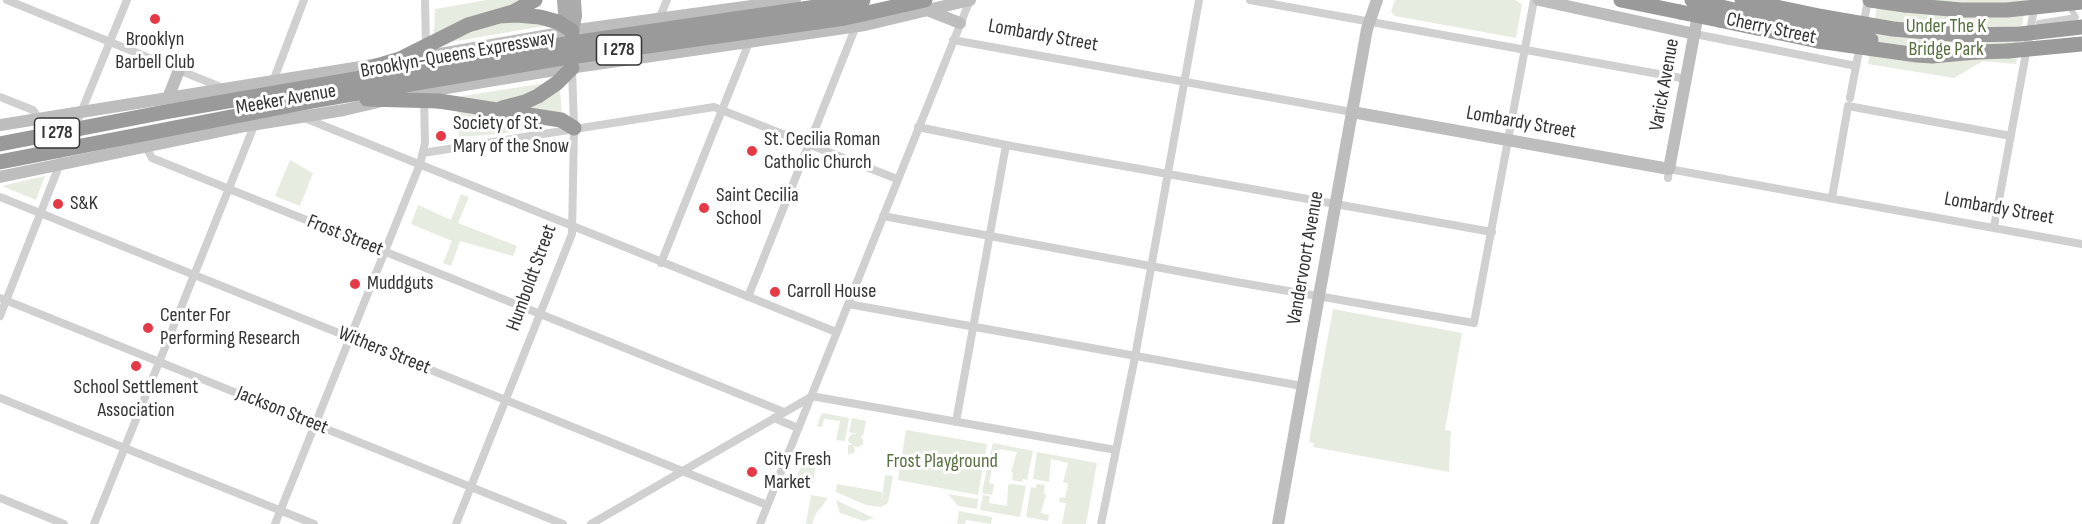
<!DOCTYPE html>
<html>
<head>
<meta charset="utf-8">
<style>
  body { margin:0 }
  canvas { display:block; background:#fff }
</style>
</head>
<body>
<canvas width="2082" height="524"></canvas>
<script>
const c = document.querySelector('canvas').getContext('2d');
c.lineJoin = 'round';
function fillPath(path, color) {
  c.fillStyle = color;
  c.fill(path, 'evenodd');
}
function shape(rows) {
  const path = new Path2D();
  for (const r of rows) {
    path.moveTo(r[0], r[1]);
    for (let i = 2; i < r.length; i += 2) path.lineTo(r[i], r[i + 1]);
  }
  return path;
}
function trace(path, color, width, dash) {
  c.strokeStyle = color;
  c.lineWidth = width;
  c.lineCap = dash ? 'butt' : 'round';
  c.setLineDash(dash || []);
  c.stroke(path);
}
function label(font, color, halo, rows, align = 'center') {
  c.font = font + ' "Sofia Sans Condensed",sans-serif';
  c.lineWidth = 6;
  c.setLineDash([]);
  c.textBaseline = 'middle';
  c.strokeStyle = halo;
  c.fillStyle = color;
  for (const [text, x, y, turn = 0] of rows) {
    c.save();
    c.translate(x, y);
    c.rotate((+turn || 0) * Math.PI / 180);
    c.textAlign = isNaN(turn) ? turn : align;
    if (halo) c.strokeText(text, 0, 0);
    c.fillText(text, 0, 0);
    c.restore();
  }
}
fillPath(shape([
  [487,0,528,0,434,34,435,9],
  [1395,0,1515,0,1522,4,1516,38,1395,16,1391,12],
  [1878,0,2026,0,2016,64,1983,61,1954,78,1868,64],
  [515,21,545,23,544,26,445,43,492,24],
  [546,83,539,91,495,104,456,97],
  [560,89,562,115,529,109],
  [458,111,544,126,544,127,499,134,459,137],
  [290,160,313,173,300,206,275,196],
  [45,176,36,200,2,186],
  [461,194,469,197,458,223,517,246,513,256,460,241,451,266,443,263,452,241,411,224,418,205,451,220],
  [1333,309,1462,333,1445,430,1451,431,1449,472,1313,447,1314,443,1309,442],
  [823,413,849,418,845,441,836,440,840,421,824,419,822,427,817,426,821,415],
  [852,418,866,421,863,435,862,435,861,438,863,439,863,445,860,445,859,447,853,446,855,449,854,453,848,454,848,445,852,445,848,441,849,437,852,434,857,434,849,432],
  [906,430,987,444,978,495,898,480],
  [993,443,1033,451,1027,480,1023,479,1022,482,1012,480,1013,473,1011,472,1017,452,999,449,997,456,990,455],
  [1037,452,1097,463,1086,524,1062,524,1066,503,1059,502,1060,497,1065,498,1068,483,1063,482,1068,463,1051,459,1049,482,1033,479],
  [989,457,998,459,996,467,992,468,989,483,994,484,992,495,982,493],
  [804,459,816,463,813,483,797,476],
  [885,475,893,476,888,503,881,507,866,505,836,492,837,484,882,492,882,500],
  [1012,484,1026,486,1020,517,980,510,983,495,990,496,989,503,1007,506,1008,485],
  [1036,484,1045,485,1044,493,1046,495,1041,513,1049,515,1048,521,1026,517,1031,487,1036,488],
  [948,494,978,499,977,509,958,506],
  [811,495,828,498,815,515,812,524,806,524],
  [836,500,846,505,874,518,864,521,840,513],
  [959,511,992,517,991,524,966,520,965,524,957,524]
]), '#e6ecdf');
trace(shape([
  [2039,23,2076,17,2069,6]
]), '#d0d0d0', 6);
trace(shape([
  [7,0,223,88],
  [425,0,426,48],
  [1250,0,1686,79],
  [659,19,667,0],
  [1863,27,1868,0],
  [1695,34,1856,66],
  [953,40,1352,112],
  [272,84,304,0],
  [0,97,33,110,39,119],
  [1850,98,1860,45],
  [302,117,836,332],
  [918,127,1006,145,1492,232],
  [146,147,152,158,784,412],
  [66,149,127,0],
  [423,153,714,107,897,179],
  [1668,178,1669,169,2082,244],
  [0,197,767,505],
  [1832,198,1848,106,2011,136],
  [883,216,1236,282,1474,323,1534,0],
  [1994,227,2035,4],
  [661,263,750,40],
  [748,297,856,26],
  [0,298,563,524],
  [848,304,1302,386],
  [0,316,61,161],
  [811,396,1116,450],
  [0,398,314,524],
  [774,418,798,428],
  [956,422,1006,145],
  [0,498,64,524],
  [94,524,256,121],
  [275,524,420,164,425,143,424,97],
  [456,524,572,234,574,128,572,68],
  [591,524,811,397],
  [760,524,970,0],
  [1101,524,1135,357,1199,0]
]), '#d0d0d0', 8);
trace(shape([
  [1539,0,1695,34],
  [927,10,960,23],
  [405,60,584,29,795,0],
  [404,96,434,90,555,70,865,25,970,0],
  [168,98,179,70],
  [1352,112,1669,169,1699,9],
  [0,125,379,64],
  [0,177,245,126,344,110,378,102],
  [1278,524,1367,29,1377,0]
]), '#bdbdbd', 12);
trace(shape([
  [564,0,565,13,572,31],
  [572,42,572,31,575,16,574,0]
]), '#ababab', 14);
trace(shape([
  [1621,0,1680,12],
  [1742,0,1824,17],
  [1870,0,1905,5],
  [1721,7,1821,30],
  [499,16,517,15,540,17,558,22,572,31],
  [1719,20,1818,41],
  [468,25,513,12,535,0],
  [1976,52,2008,51],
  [439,101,561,120,574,128],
  [502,108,525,102,538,96,557,83,572,68]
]), '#9a9a9a', 15);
trace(shape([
  [1692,0,1721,7],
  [1905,5,1961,10,2007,10,2082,2],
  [1680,12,1719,20],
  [1824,17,1893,29,1963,35,2020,34,2082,27],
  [1821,30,1871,40],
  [1818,41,1917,55,1932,56,1976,52],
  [2008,51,2082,44],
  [370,68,400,59,468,25],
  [367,99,439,101],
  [0,144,165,112,505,53,863,0],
  [0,162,313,101,556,59,845,18,925,0]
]), '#9a9a9a', 15);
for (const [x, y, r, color] of [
  [155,19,6,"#e63946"],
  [441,136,6,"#e63946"],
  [752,151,6,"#e63946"],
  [58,204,6,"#e63946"],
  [704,208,6,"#e63946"],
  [355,284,6,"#e63946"],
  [775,292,6,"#e63946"],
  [148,328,6,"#e63946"],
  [136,366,6,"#e63946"],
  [752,472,6,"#e63946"]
]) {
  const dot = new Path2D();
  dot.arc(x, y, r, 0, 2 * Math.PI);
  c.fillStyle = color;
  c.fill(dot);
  trace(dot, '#fff', 2);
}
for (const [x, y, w] of [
  [619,50,45],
  [57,133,45]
]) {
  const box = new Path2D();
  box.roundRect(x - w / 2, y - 15, w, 30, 4.5);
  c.fillStyle = '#fff';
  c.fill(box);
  trace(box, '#333', 1.5);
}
label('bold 18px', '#333', null, [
  ["I 278",619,50],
  ["I 278",57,133]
]);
label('20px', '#56703f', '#fff', [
  ["Under The K",1946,27],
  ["Bridge Park",1946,50],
  ["Frost Playground",942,462]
]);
label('20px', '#333', '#fff', [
  ["Cherry Street",1771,29,12],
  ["Lombardy Street",1043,36,10],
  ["Brooklyn-Queens Expressway",458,55,-10],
  ["Varick Avenue",1665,85,-80],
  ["Meeker Avenue",286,100,-10],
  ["Lombardy Street",1521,123,10],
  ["Lombardy Street",1999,209,10],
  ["Frost Street",345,236,22],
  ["Vandervoort Avenue",1306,258,-80],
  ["Humboldt Street",532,278,-70],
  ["Withers Street",384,351,22],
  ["Jackson Street",282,411,22]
]);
label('20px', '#333', '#fff', [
  ["Brooklyn",155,40,"center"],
  ["Barbell Club",155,63,"center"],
  ["Society of St.",453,124],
  ["Mary of the Snow",453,147],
  ["St. Cecilia Roman",764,140],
  ["Catholic Church",764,163],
  ["Saint Cecilia",716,196],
  ["School",716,219],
  ["S&K",70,204],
  ["Muddguts",367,284],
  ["Carroll House",787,292],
  ["Center For",160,316],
  ["Performing Research",160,339],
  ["School Settlement",136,388,"center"],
  ["Association",136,411,"center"],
  ["City Fresh",764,460],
  ["Market",764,483]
], 'left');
</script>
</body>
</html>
